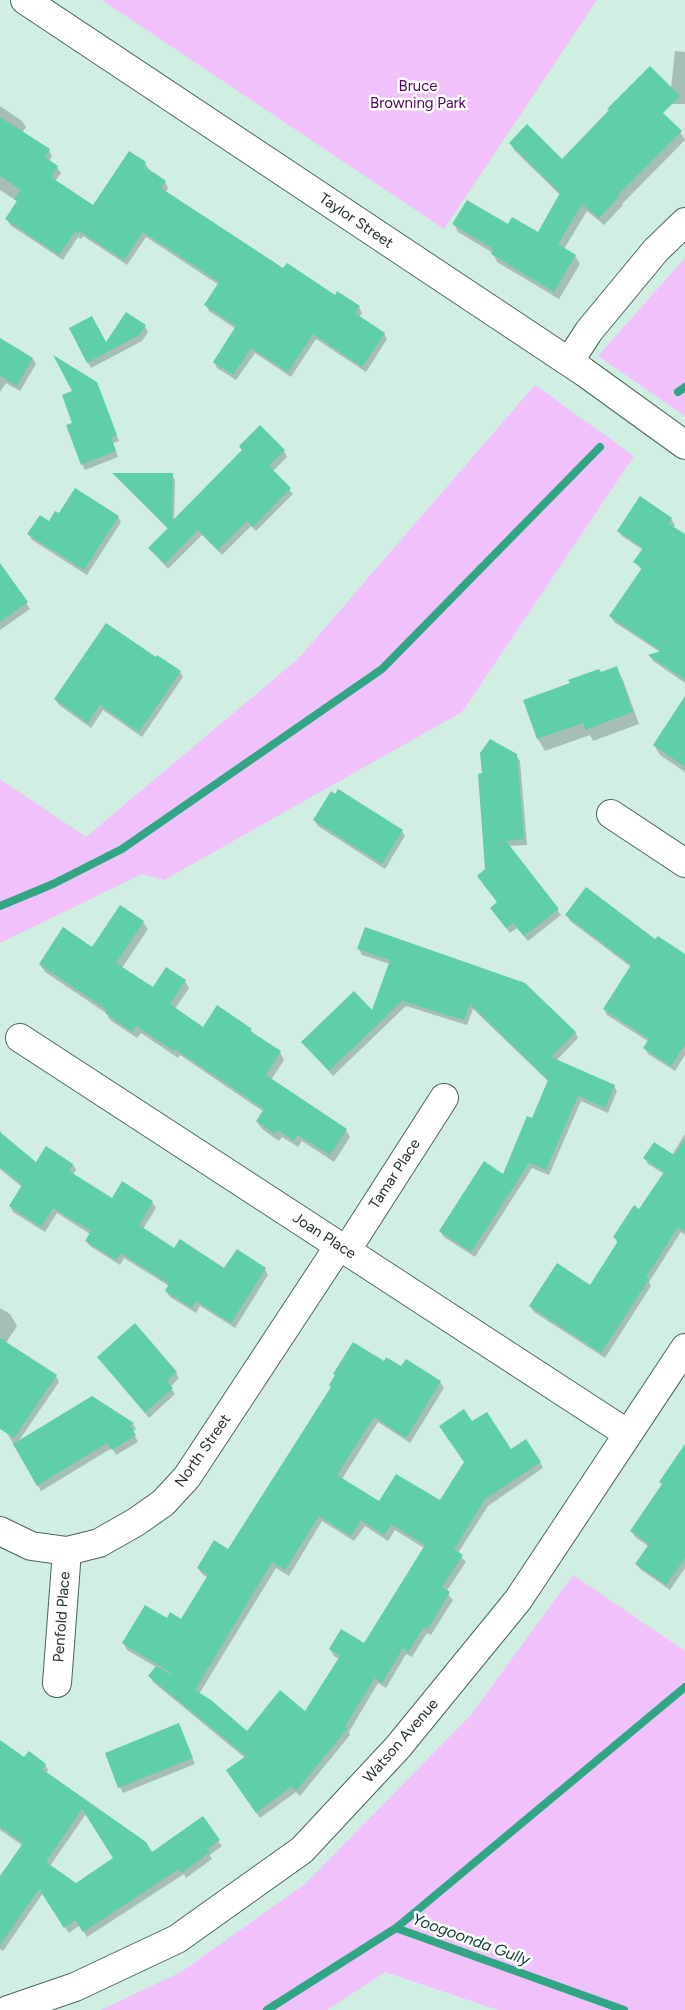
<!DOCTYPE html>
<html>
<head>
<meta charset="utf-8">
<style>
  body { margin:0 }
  canvas { display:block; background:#d1eee3 }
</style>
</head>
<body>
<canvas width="685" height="2010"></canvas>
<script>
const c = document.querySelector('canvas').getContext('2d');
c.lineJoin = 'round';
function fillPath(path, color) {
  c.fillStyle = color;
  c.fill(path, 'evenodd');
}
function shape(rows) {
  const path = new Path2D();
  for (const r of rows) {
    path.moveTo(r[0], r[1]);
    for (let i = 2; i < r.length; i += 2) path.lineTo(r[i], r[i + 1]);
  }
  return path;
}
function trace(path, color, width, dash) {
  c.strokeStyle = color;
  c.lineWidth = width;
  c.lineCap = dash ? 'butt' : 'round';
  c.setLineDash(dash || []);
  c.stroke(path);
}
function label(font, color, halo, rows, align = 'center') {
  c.font = font + ' Figtree,sans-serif';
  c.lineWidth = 5;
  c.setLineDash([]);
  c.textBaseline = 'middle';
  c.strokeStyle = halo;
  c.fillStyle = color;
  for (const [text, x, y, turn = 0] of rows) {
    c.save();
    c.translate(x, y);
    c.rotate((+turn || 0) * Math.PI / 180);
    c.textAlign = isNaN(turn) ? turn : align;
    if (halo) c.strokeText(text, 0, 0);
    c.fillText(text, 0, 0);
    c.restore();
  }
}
fillPath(shape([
  [102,0,597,0,444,229],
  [685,258,685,416,598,356],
  [535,385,634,456,462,712,164,880,142,874,0,943,0,779,86,837,298,659],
  [573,1575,685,1651,685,2010,498,2010,385,1972,327,2010,101,2010,181,1972,305,1884,471,1715]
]), '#f0c1fa');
fillPath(shape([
  [675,51,685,52,685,104,652,104,680,132,685,140,622,204,623,205,604,225,587,211,564,249,575,256,580,264,559,299,497,262,493,253,458,232,454,224,509,226,538,234,560,195,515,151,510,143,562,161,671,88],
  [0,106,22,121,26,127,22,133,49,150,52,156,49,161,57,167,61,173,55,181,94,207,145,163,149,169,147,170,165,182,168,188,165,193,284,270,359,307,362,313,359,317,384,333,387,339,366,372,316,339,291,377,255,353,236,380,217,368,214,362,236,329,209,311,206,305,219,285,146,237,127,265,83,236,81,239,78,237,63,260,10,225,7,219,17,201,0,190],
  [145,326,148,332,142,341,91,368,70,329,106,344],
  [0,339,33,359,36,364,20,391,6,383,0,392],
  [99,389,119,441,113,443,118,457,85,470,82,464,74,423],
  [284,451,287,457,273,471,293,494,256,531,251,526,222,555,202,535,168,569,149,548,168,529,114,474,172,475,175,480,174,520],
  [60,515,118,517,121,522,87,575,32,540,29,534],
  [671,519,675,525,673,528,685,536,685,683,653,661,650,656,660,652,614,622,611,616,642,570,635,562,643,550,622,536,619,531],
  [6,573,30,609,0,630,0,578],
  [616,668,623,680,639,724,593,741,590,735,545,751,538,739,525,701],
  [180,672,183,677,142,737,103,710,91,728,59,705,55,699],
  [685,707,685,772,660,755,654,745],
  [516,755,520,761,527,845,509,846,561,915,528,941,517,928,510,933,495,914,498,903,478,877,487,870],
  [314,820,402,831,405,836,385,869,318,826],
  [567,915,656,941,685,955,685,1055,675,1071,648,1054,645,1048,649,1042,607,1015,604,1009,631,967,570,921],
  [143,922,148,929,122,968,153,989,185,981,189,988,175,1009,203,1028,251,1030,254,1035,280,1052,284,1060,271,1080,346,1130,350,1137,334,1162,302,1141,298,1147,282,1137,279,1141,262,1129,257,1122,264,1112,180,1055,178,1058,141,1033,137,1038,110,1020,106,1013,45,972,40,965,92,948],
  [365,929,575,1032,578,1038,556,1061,614,1086,617,1091,608,1113,581,1101,549,1175,532,1168,475,1257,444,1237,440,1231,503,1176,533,1120,549,1082,473,1009,467,1025,406,1006,333,1076,303,1042,372,1012,390,964,362,955,359,949],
  [0,1130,3,1136,37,1164,73,1164,76,1170,73,1175,112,1200,123,1183,152,1202,156,1208,143,1229,175,1249,225,1270,265,1269,268,1275,235,1328,200,1306,196,1313,170,1297,166,1291,169,1286,124,1258,120,1265,90,1246,86,1241,90,1234,57,1213,45,1232,13,1212,10,1206,22,1187,0,1169],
  [685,1134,685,1235,681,1232,649,1282,651,1286,605,1358,534,1312,530,1306,591,1286,618,1244,615,1238,640,1211,664,1174,648,1164,645,1158,672,1155],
  [0,1308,10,1314,17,1326,6,1343,56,1376,59,1382,18,1442,133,1424,136,1429,133,1432,138,1442,116,1455,112,1448,41,1491,0,1421],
  [98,1357,176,1373,179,1378,170,1387,175,1394,149,1418],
  [406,1360,440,1382,444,1388,410,1443,378,1422,342,1479,380,1503,440,1502,465,1463,472,1423,511,1451,540,1462,543,1468,488,1506,458,1553,466,1562,446,1592,453,1600,431,1635,427,1633,412,1657,406,1654,386,1688,378,1683,349,1732,350,1735,300,1796,296,1792,260,1818,231,1777,245,1758,153,1682,150,1676,156,1667,127,1650,123,1643,167,1620,182,1621,208,1578,202,1574,198,1568,228,1551,331,1388,330,1385,384,1363,402,1368],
  [322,1521,354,1541,365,1526,388,1541,395,1530,424,1548,364,1644,330,1649,334,1656,339,1659,306,1713,247,1733,199,1694,276,1568,289,1576],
  [685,1471,685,1568,670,1590,640,1569,637,1564,648,1546,635,1537,632,1531],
  [179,1725,195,1764,123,1793,120,1787],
  [0,1742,25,1759,45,1764,48,1770,46,1773,152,1854,218,1841,222,1846,210,1855,212,1859,186,1878,184,1874,87,1937,80,1925,69,1933,43,1893,3,1951,0,1949,0,1878,23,1846,0,1830],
  [86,1814,115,1858,76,1884,50,1866]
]), '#0003');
trace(shape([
  [678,392,685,387],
  [0,906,53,884,122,849,382,669,600,447],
  [396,1928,685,1687],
  [267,2010,396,1928,624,2010]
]), '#30a685', 8);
fillPath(shape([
  [650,66,680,96,663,113,682,131,618,195,619,197,599,218,582,204,558,244,576,255,554,292,491,254,493,249,452,224,467,200,508,224,512,217,538,232,560,193,509,143,527,124,562,159,609,110,607,109],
  [0,117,50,149,45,157,58,166,51,177,93,205,129,151,146,162,144,166,166,181,161,188,283,268,287,263,335,295,337,291,360,306,355,313,385,333,362,367,313,334,288,372,251,348,233,375,213,362,236,326,204,305,219,282,143,232,124,260,79,231,78,234,75,232,59,255,5,219,17,201,14,199,21,190,0,176],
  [126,312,146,325,139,335,87,363,69,328,92,316,106,342],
  [0,338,33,358,17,386,0,376],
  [53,355,97,382,117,435,111,437,116,451,81,465,66,425,72,423,62,395,72,391],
  [260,425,285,450,269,466,291,488,253,527,247,521,218,550,198,530,165,564,148,548,168,528,112,473,173,473,172,521,242,450,239,446],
  [75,488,119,516,84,570,27,534,40,515,49,521,55,511,59,513],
  [640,496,672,518,669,524,685,534,685,680,648,655,661,651,609,616,642,568,633,562,643,548,617,531],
  [0,563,28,602,0,622],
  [106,623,156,657,157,655,181,671,139,732,100,705,88,723,54,699],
  [617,666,633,712,585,730,583,723,537,739,523,700,570,683,568,680,599,669,601,672],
  [685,696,685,767,653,745],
  [490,739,517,754,524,839,506,841,559,909,524,936,513,923,506,928,490,908,497,902,477,876,485,869,478,774,482,773,480,753],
  [338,789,403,830,382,864,313,820,331,791,335,794],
  [586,887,655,939,658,936,685,954,685,1045,671,1066,643,1048,649,1039,603,1009,631,965,565,915],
  [120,905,144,921,116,963,153,987,166,967,186,980,170,1004,203,1027,217,1005,252,1029,250,1031,281,1051,266,1075,347,1129,330,1155,298,1135,294,1141,278,1130,275,1134,256,1121,264,1109,175,1049,174,1051,136,1026,132,1032,105,1013,107,1010,39,964,63,927,92,947],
  [365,927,525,983,576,1032,551,1057,615,1085,605,1108,578,1096,546,1170,529,1163,471,1252,439,1231,484,1161,503,1174,527,1116,532,1118,548,1080,470,1004,464,1020,402,1001,329,1071,301,1042,354,991,372,1010,390,960,357,949],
  [0,1132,36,1162,46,1146,73,1164,69,1171,112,1198,122,1181,153,1201,139,1225,174,1248,180,1239,224,1268,237,1249,266,1268,231,1323,196,1301,192,1308,165,1291,169,1284,121,1253,116,1260,85,1241,91,1231,53,1208,41,1227,9,1206,22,1185,0,1167],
  [685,1139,685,1232,678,1227,646,1277,649,1279,601,1353,529,1306,557,1263,590,1285,618,1241,613,1237,634,1205,639,1209,664,1172,643,1158,654,1142,674,1155],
  [135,1323,177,1372,167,1381,173,1388,145,1413,97,1357],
  [0,1338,57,1375,14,1438,0,1429],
  [353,1342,384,1361,386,1357,401,1366,406,1359,441,1381,406,1438,374,1417,337,1475,379,1501,396,1474,440,1500,464,1462,439,1426,464,1409,472,1421,487,1412,511,1449,526,1439,541,1462,485,1499,454,1549,463,1555,442,1587,450,1592,427,1630,424,1627,408,1652,403,1648,382,1683,375,1678,345,1726,348,1728,296,1791,291,1787,256,1813,226,1770,246,1756,148,1676,156,1666,170,1674,171,1673,122,1643,145,1605,167,1618,170,1612,181,1619,208,1575,197,1568,214,1540,228,1549,331,1387,329,1385,335,1375,333,1374],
  [319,1516,351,1536,361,1520,384,1535,391,1524,425,1545,364,1643,341,1629,329,1649,340,1656,305,1711,280,1690,247,1731,211,1700,195,1690,272,1562,285,1570],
  [92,1396,134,1423,130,1426,136,1435,112,1450,107,1443,37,1486,13,1444],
  [685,1444,685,1558,666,1585,635,1564,649,1544,630,1531,662,1484,659,1482],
  [179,1723,193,1758,118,1788,105,1753],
  [0,1740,24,1757,29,1751,46,1764,42,1769,146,1842,152,1852,203,1816,220,1840,207,1849,210,1852,182,1873,179,1869,83,1932,75,1920,64,1928,39,1889,0,1945,0,1876,23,1843,0,1827],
  [82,1809,113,1858,76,1883,46,1862]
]), '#5fceab');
const street = shape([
  [25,0,584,372,685,445],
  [569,362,589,331,656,250,685,222],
  [611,814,685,863],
  [20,1038,628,1434],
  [346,1251,444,1098],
  [0,1531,31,1546,67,1551,99,1543,136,1522,163,1503,187,1477,339,1246],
  [57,1683,67,1551],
  [8,2010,75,1987,177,1939,302,1850,398,1747,518,1600,685,1348]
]);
trace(street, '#4c665c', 30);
trace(street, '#fff', 28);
label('15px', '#51065d', '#fff', [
  ["Bruce",418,87],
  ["Browning Park",418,104]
]);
label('15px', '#26312d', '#fff', [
  ["Taylor Street",356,221,34],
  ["Tamar Place",395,1174,-57],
  ["Joan Place",324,1236,33],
  ["North Street",203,1451,-55],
  ["Penfold Place",62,1617,-86],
  ["Watson Avenue",401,1741,-49]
]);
label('italic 16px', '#114234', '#fff', [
  ["Yoogoonda Gully",471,1940,20]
]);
</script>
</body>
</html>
